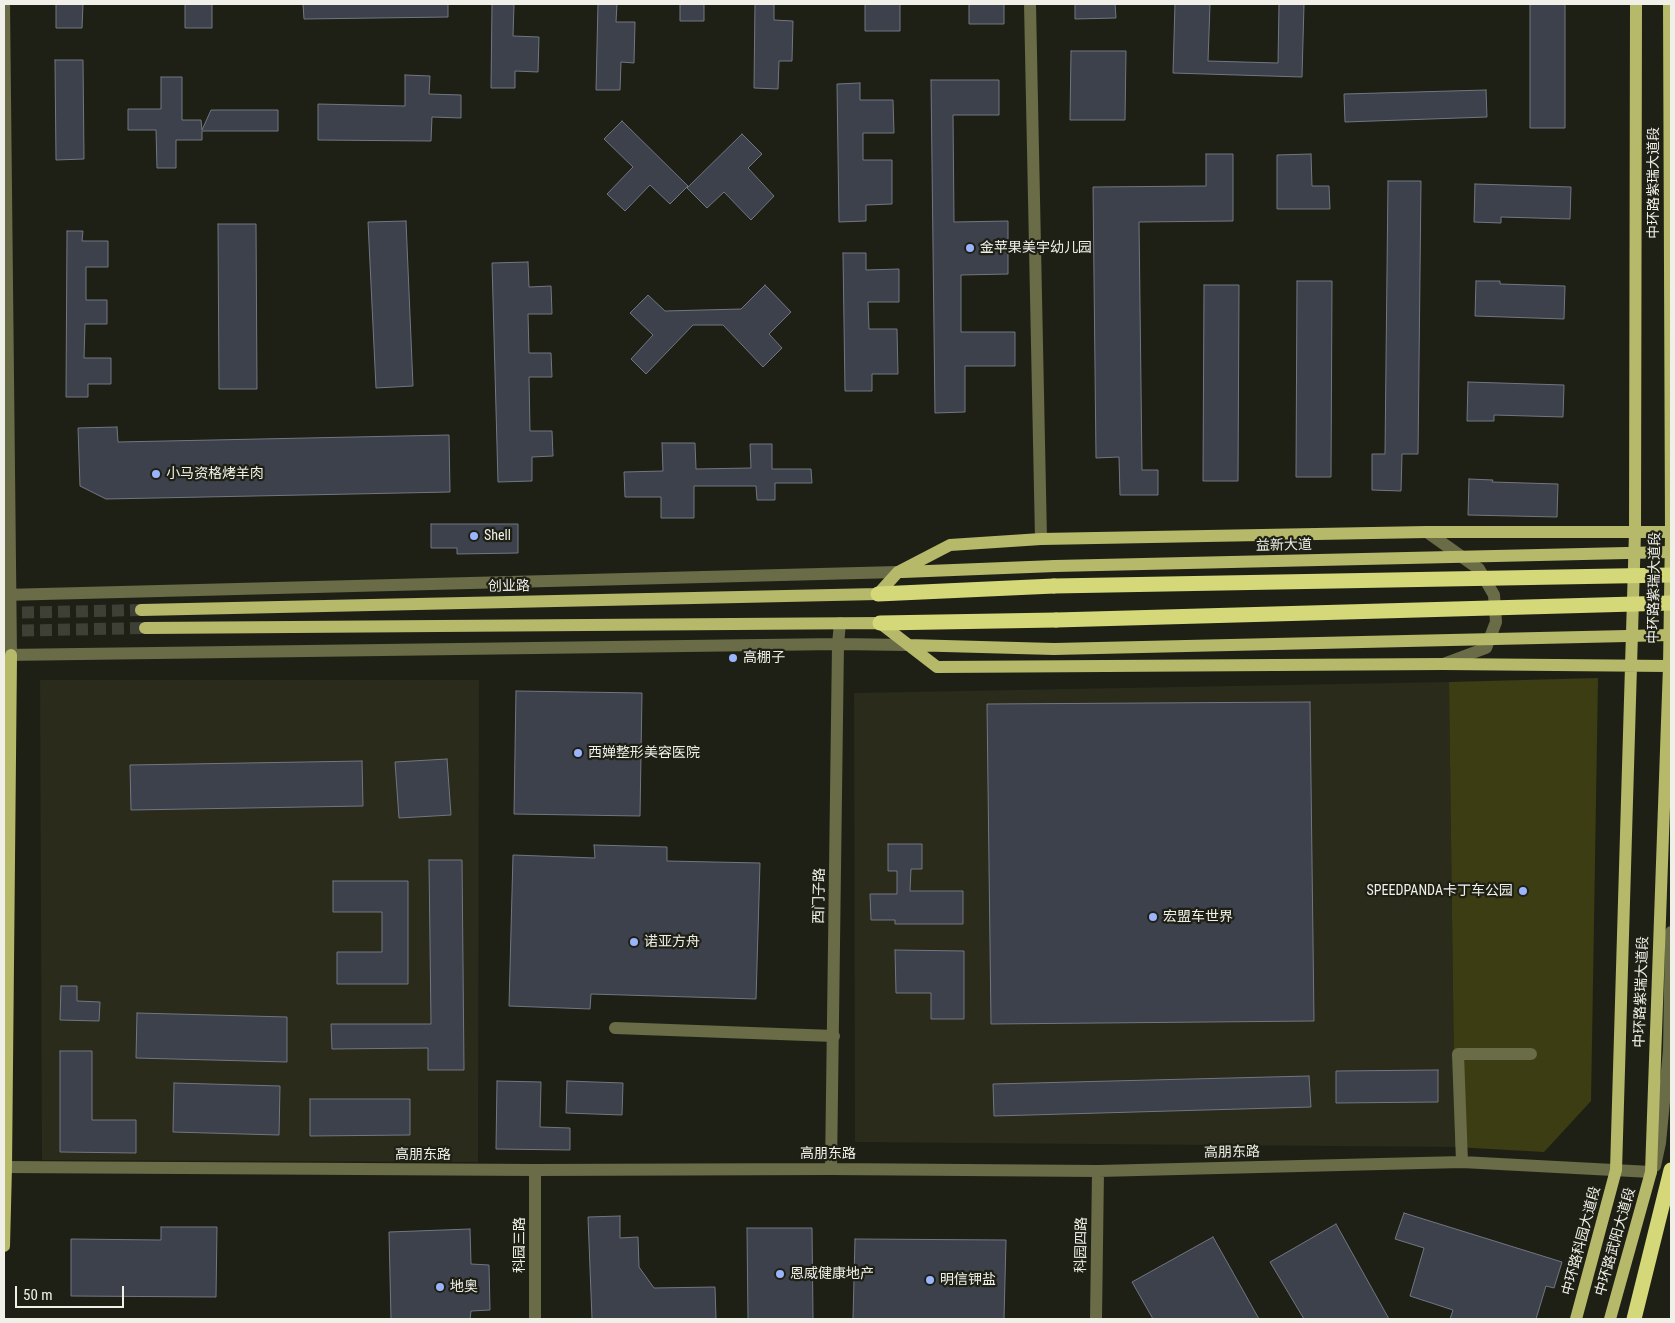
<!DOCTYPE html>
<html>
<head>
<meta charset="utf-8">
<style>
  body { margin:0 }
  #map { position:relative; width:1675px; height:1323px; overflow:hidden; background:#1f2015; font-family:"Roboto Condensed",sans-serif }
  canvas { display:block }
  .frame { position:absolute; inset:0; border:5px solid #f0f0e9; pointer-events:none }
  .scale { position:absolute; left:15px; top:1286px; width:109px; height:22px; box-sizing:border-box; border:2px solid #f0f0e9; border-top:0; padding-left:6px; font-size:15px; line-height:18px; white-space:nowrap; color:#f0f0e9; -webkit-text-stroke:4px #1f2015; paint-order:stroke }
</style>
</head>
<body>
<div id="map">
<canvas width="1675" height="1323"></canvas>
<div class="frame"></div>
<div class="scale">50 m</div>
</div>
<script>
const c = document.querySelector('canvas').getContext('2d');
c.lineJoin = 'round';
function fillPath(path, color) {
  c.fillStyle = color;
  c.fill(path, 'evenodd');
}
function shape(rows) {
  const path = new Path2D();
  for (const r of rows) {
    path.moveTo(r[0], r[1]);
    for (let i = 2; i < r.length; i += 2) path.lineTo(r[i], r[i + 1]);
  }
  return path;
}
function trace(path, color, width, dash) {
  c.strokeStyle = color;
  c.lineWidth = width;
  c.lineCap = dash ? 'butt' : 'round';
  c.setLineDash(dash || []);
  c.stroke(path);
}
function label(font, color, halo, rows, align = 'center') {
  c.font = font + ' "Roboto Condensed","Noto Sans SC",sans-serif';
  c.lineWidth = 4.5;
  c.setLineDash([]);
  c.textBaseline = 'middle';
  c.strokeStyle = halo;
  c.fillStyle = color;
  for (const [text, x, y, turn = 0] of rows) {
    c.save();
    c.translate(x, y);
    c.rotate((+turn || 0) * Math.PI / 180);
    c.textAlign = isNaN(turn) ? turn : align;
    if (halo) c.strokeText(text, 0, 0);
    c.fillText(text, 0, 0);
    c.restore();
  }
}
fillPath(shape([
  [40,680,479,680,478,1162,42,1160],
  [1449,682,1455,1147,855,1142,854,693]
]), '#2a2b1b');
fillPath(shape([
  [1598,678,1591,1101,1544,1152,1455,1147,1449,682]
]), '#3c3d13');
const building = shape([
  [56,4,83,4,82,28,56,28,56,4],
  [185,4,212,4,212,28,185,28,185,4],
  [303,4,448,4,448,17,304,19,303,4],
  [492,4,514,4,513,36,539,37,538,72,515,71,515,88,491,88,492,4],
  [598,4,617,4,616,22,635,22,634,63,621,62,620,90,596,90,598,4],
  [680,4,704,4,704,21,680,21,680,4],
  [755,4,774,4,774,20,793,21,792,61,779,61,778,89,754,88,755,4],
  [865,4,900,4,900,31,865,31,865,4],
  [969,4,1004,4,1004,24,969,24,969,4],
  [1075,4,1115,4,1116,18,1075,19,1075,4],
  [1175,4,1210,4,1208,61,1278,63,1279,4,1304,4,1302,77,1173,73,1175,4],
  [1530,4,1565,4,1565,128,1530,128,1530,4],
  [1071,51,1126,51,1125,120,1070,120,1071,51],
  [55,60,83,60,84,159,56,160,55,60],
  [405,75,430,76,429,94,461,95,461,118,432,117,431,141,318,140,318,104,405,106,405,75],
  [161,77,182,77,182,120,201,120,202,130,211,110,278,110,278,131,202,131,202,140,176,140,176,168,157,168,156,130,128,130,128,109,161,109,161,77],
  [931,80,999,80,999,115,953,115,954,222,1008,221,1008,274,961,275,961,332,1015,332,1015,366,965,366,965,412,935,413,931,80],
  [860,83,860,100,893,100,894,133,863,133,863,160,892,160,892,204,866,205,866,221,839,222,837,84,860,83],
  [1486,90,1487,117,1345,122,1344,94,1486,90],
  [622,121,688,186,670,204,650,185,625,211,607,194,633,167,604,139,622,121],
  [742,134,762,154,748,168,774,196,751,220,724,192,707,208,687,188,742,134],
  [1206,154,1233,154,1233,221,1139,222,1142,470,1158,470,1158,495,1120,495,1119,457,1096,458,1093,187,1206,186,1206,154],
  [1311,154,1312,186,1329,186,1330,209,1277,209,1277,155,1311,154],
  [1388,181,1421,181,1418,454,1402,454,1401,491,1372,490,1372,454,1385,454,1388,181],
  [1475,184,1571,187,1570,219,1501,217,1501,223,1474,222,1475,184],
  [406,221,413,386,376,388,368,222,406,221],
  [218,224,256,224,257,389,219,389,218,224],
  [67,231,83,231,82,241,108,241,108,267,86,267,86,300,107,300,107,324,85,324,84,358,111,358,111,384,88,384,88,397,66,397,67,231],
  [843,253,866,253,866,270,899,269,899,302,868,302,869,329,897,329,898,374,872,374,872,391,845,391,843,253],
  [528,262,529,287,551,286,552,314,528,314,529,353,551,353,552,377,529,377,530,431,552,431,553,456,532,457,532,481,498,482,492,263,528,262],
  [1297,281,1332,281,1331,477,1296,477,1297,281],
  [1476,281,1500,281,1500,284,1565,286,1564,319,1475,316,1476,281],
  [765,285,791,312,769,334,782,348,763,367,723,325,693,325,646,374,631,359,653,335,630,313,648,295,665,311,741,309,765,285],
  [1204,285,1239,285,1238,481,1203,481,1204,285],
  [1468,382,1564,385,1563,417,1494,415,1494,421,1467,421,1468,382],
  [117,427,118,442,449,435,450,492,106,499,80,486,78,428,117,427],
  [662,443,695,443,696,469,751,468,750,444,772,444,772,469,811,469,812,483,775,483,775,500,757,500,756,486,694,486,694,518,661,518,661,497,625,497,624,472,663,471,662,443],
  [1469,479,1493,480,1492,482,1558,484,1557,517,1468,515,1469,479],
  [431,524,518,524,518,553,457,554,457,548,431,548,431,524],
  [516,691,642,693,640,816,514,814,516,691],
  [1310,702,1314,1021,991,1024,987,704,1310,702],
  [447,759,451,815,399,818,395,762,447,759],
  [362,761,363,806,131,810,130,765,362,761],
  [888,844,922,844,922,869,911,869,910,891,963,891,963,924,895,924,895,920,871,920,870,894,897,894,897,871,888,871,888,844],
  [594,845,667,847,667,861,760,863,756,999,591,994,590,1009,509,1006,513,855,595,858,594,845],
  [429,860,462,860,464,1070,428,1070,428,1048,332,1049,331,1024,431,1024,429,860],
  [333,881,408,881,408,984,337,984,337,952,382,952,382,912,333,912,333,881],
  [895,950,964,951,964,1019,931,1019,931,993,896,993,895,950],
  [61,986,77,986,77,1001,100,1002,99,1021,60,1020,61,986],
  [137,1013,287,1017,287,1062,136,1058,137,1013],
  [60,1051,92,1051,92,1120,136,1120,136,1153,60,1152,60,1051],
  [1438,1070,1438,1102,1336,1103,1336,1071,1438,1070],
  [1309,1076,1311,1107,994,1116,993,1084,1309,1076],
  [497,1081,541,1082,540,1127,570,1128,570,1150,496,1149,497,1081],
  [567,1081,623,1083,622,1115,566,1113,567,1081],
  [174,1083,280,1086,279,1135,173,1132,174,1083],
  [310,1099,410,1099,410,1135,310,1136,310,1099],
  [1404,1213,1562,1262,1554,1288,1546,1286,1536,1319,1450,1319,1453,1310,1410,1296,1424,1248,1395,1239,1404,1213],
  [620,1216,620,1238,638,1237,639,1267,654,1288,715,1287,716,1319,592,1319,588,1217,620,1216],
  [1336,1224,1389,1319,1304,1319,1270,1262,1336,1224],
  [161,1227,217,1227,216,1297,71,1296,71,1239,161,1240,161,1227],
  [747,1228,812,1228,813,1319,748,1319,747,1228],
  [470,1229,471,1264,489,1265,490,1310,471,1311,470,1319,391,1319,389,1232,470,1229],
  [1213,1237,1259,1319,1153,1319,1132,1282,1213,1237],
  [855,1239,1006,1240,1004,1319,853,1319,855,1239]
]);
fillPath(building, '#3c414b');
trace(building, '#717682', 1);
trace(shape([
  [4,613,141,610],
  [4,631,145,628]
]), '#3e3f35', 12, [12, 6]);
trace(shape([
  [4,4,11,655],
  [1030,4,1041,539],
  [1427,532,1479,569,1494,595,1496,622,1486,648,1443,664],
  [4,595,898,572],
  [4,655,838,644,908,645],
  [615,1028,834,1036],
  [1462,1162,1458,1054,1531,1054],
  [1655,1166,1660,1143,1669,1050,1671,932],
  [4,1167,535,1170,831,1169,1098,1171,1462,1162,1651,1172],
  [831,1169,838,644,840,623],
  [535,1170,535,1319],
  [1096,1319,1098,1171]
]), '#6a6b47', 12);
trace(shape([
  [903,572,1055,566],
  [141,610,878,594,898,572,950,545,1041,539,1427,532,1671,532],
  [145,628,880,623,937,667,1443,664,1669,666],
  [908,645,1054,649],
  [4,1246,6,1167,11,655],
  [1576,1319,1616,1170,1635,532,1636,4],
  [1610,1319,1651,1172,1669,666,1671,532,1669,4]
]), '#b6b96a', 12);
trace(shape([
  [878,594,1054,586],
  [880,623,1056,620],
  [1634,1319,1671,1170]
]), '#d4d878', 15);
trace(shape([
  [1055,566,1671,552],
  [1054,649,1671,635]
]), '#b6b96a', 12);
trace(shape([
  [1054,586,1671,575],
  [1056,620,1671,603]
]), '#d4d878', 15);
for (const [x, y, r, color] of [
  [970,248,5,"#9ab5fd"],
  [156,474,5,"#9ab5fd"],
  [474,536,5,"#9ab5fd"],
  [733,658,5,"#9ab5fd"],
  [578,753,5,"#9ab5fd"],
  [1523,891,5,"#9ab5fd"],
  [1153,917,5,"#9ab5fd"],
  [634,942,5,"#9ab5fd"],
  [780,1274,5,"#9ab5fd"],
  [930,1280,5,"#9ab5fd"],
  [440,1287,5,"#9ab5fd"]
]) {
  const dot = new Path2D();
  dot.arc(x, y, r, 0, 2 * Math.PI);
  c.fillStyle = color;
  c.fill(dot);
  trace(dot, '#1f2015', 2);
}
label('14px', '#f0f0e9', '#1f2015', [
  ["中环路紫瑞大道段",1654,183,-90],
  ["益新大道",1284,546,-1],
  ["创业路",509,587,-1],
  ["中环路紫瑞大道段",1655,588,-89],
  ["西门子路",820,896,-89],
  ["中环路紫瑞大道段",1642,992,-88],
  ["高朋东路",1232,1153,-1],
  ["高朋东路",828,1154],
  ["高朋东路",423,1155],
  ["中环路科园大道段",1582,1241,-75],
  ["中环路武阳大道段",1616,1242,-74],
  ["科园三路",520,1245,-90],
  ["科园四路",1082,1245,-89]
]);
label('14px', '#f0f0e9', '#1f2015', [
  ["金苹果美宇幼儿园",980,248],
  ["小马资格烤羊肉",166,474],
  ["Shell",484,536],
  ["高棚子",743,658],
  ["西婵整形美容医院",588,753],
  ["SPEEDPANDA卡丁车公园",1513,891,"right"],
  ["宏盟车世界",1163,917],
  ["诺亚方舟",644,942],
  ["恩威健康地产",790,1274],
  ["明信钾盐",940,1280],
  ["地奥",450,1287]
], 'left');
</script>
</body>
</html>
